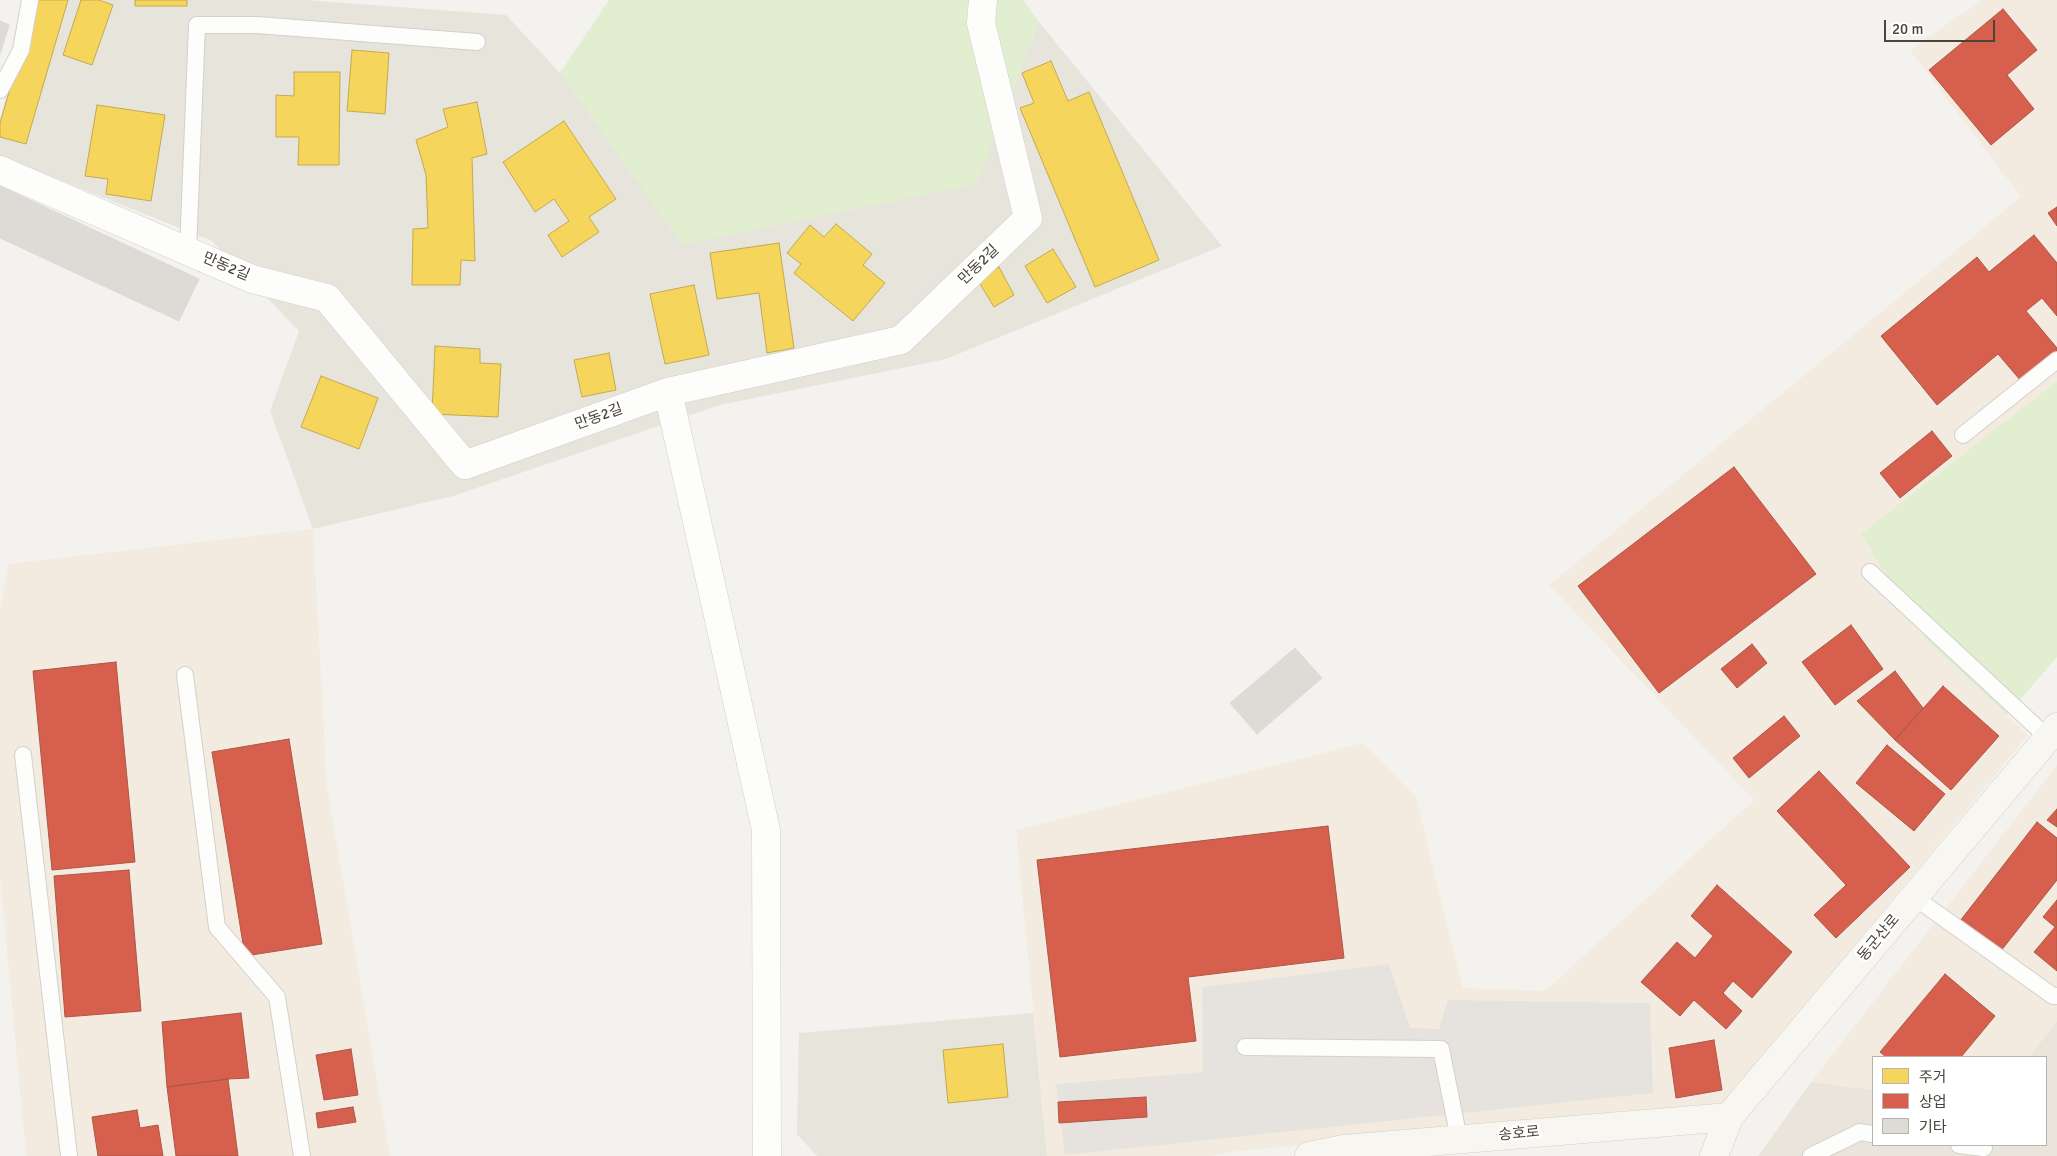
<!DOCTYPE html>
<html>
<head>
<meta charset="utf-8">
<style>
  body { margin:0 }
  #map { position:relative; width:2057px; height:1156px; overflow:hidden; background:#f4f2ee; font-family:Signika,"Noto Sans KR",sans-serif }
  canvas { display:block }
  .legend { position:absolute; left:1872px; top:1056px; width:175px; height:90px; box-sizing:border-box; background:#fff; border:1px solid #b7b4b0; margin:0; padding:6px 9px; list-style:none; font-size:15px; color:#4b4439 }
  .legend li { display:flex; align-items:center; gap:10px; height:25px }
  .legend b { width:25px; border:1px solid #b7b4b0 }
  .scale { position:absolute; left:1884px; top:20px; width:111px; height:22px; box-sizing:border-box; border:2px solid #4b4439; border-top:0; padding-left:6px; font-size:15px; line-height:18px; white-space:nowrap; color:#4b4439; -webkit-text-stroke:4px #fff; paint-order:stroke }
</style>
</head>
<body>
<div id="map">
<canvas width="2057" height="1156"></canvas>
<ul class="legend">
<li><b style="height:14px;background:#f6d55c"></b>주거</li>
<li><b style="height:14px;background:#d6604d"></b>상업</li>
<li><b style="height:14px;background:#dedbd6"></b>기타</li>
</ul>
<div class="scale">20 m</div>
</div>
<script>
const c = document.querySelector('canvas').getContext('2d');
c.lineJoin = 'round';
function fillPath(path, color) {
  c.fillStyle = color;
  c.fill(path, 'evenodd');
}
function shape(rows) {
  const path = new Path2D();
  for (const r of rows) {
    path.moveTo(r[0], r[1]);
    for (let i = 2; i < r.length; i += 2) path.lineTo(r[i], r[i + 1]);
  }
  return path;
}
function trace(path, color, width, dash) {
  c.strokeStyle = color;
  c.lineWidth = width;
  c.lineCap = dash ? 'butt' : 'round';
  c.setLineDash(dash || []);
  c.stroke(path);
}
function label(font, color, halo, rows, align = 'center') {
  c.font = font + ' Signika,"Noto Sans KR",sans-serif';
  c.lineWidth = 5;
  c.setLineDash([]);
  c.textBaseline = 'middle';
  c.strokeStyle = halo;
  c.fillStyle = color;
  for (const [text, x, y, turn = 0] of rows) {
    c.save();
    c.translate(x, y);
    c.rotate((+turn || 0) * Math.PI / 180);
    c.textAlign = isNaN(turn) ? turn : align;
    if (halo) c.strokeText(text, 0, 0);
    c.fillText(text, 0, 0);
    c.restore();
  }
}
fillPath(shape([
  [25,0,305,0,506,15,560,73,976,184,1039,22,1222,246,946,359,720,405,453,496,313,529,270,411,299,331,212,241,0,156,0,118,26,26],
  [1033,1013,1047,1156,817,1156,797,1134,799,1033]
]), '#e7e4dc');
fillPath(shape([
  [1982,0,2057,0,2057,381,1862,534,1926,640,2028,735,1722,1106,1669,1113,1237,1151,1211,1156,1047,1156,1016,830,1363,743,1416,797,1463,988,1545,991,1754,800,1549,585,2021,197,1910,50],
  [313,529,327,787,390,1156,26,1156,0,876,0,609,8,564],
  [2057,765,2057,1021,2029,1057,1873,1057,1873,1090,1811,1082]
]), '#f3ebdf');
fillPath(shape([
  [2057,1021,2057,1156,1758,1156,1811,1082,1873,1090,1873,1145,2046,1145,2046,1057,2029,1057]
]), '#eae5da');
fillPath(shape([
  [609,0,1023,0,1039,22,977,184,682,245,560,73],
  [2057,381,2057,657,2007,715,1926,640,1861,534]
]), '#e1eecf');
fillPath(shape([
  [1389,964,1410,1028,1439,1029,1448,1000,1650,1003,1653,1093,1065,1155,1056,1084,1203,1072,1202,987]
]), '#e6e3df');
const homes = shape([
  [36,0,68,0,26,144,0,137,0,123,36,0],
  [81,0,99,0,113,5,92,65,63,55,81,0],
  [135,0,187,0,187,6,135,6,135,0],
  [352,50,389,53,385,114,347,111,352,50],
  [1051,61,1068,101,1089,92,1159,260,1095,287,1020,108,1034,103,1022,73,1051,61],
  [294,72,340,72,339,165,298,165,299,137,276,137,276,95,294,96,294,72],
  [477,102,487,154,472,158,475,261,461,260,460,285,412,285,413,229,428,228,426,175,416,140,448,127,443,109,477,102],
  [97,105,165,115,151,201,106,194,108,179,85,176,97,105],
  [564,121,616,199,589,217,599,232,562,257,548,235,569,221,554,199,535,212,503,162,564,121],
  [836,224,872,254,863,265,885,283,853,321,794,273,801,264,787,253,810,225,824,237,836,224],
  [779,243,794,348,767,353,759,293,717,299,710,253,779,243],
  [1053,249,1076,287,1047,303,1025,266,1053,249],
  [999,267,1014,295,994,307,977,279,999,267],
  [694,285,709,355,665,364,650,294,694,285],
  [435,346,480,349,480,363,501,364,498,417,432,414,435,346],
  [609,353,616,390,582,397,574,360,609,353],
  [321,376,378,398,359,449,301,427,321,376],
  [1003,1044,1008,1097,948,1103,943,1050,1003,1044]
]);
fillPath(homes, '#f6d55c');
trace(homes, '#c3aa52', 1);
const shops = shape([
  [2003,9,2037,50,2007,75,2034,109,1991,145,1929,70,2003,9],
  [2057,207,2057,226,2048,213,2057,207],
  [2034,235,2057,263,2057,316,2042,298,2026,311,2057,348,2057,351,2021,381,1998,354,1937,405,1881,336,1977,257,1989,272,2034,235],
  [1932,431,1952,456,1900,498,1880,473,1932,431],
  [1734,467,1816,574,1659,693,1578,586,1734,467],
  [1851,625,1883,669,1835,705,1802,662,1851,625],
  [1752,644,1767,663,1737,688,1721,669,1752,644],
  [116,662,135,862,52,870,33,671,116,662],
  [1895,671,1923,708,1895,740,1857,701,1895,671],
  [1943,686,1999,736,1951,790,1895,740,1943,686],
  [1784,716,1800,736,1749,778,1733,758,1784,716],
  [289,739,322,944,245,956,212,752,289,739],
  [1887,745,1945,794,1914,831,1856,783,1887,745],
  [1819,771,1910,867,1836,938,1814,915,1846,885,1777,811,1819,771],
  [2057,809,2057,827,2047,820,2057,809],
  [2037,822,2057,838,2057,880,2000,952,1960,921,2037,822],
  [1328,826,1344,958,1188,977,1196,1041,1060,1057,1037,860,1328,826],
  [129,870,141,1011,65,1017,54,876,129,870],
  [1717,885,1792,952,1752,998,1733,981,1723,993,1742,1011,1726,1029,1694,1000,1680,1016,1641,982,1677,942,1695,958,1713,936,1691,916,1717,885],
  [2057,900,2057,971,2034,952,2055,927,2043,917,2057,900],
  [1945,974,1995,1016,1961,1057,1886,1057,1880,1052,1945,974],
  [241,1013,249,1078,228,1079,167,1087,162,1022,241,1013],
  [1714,1040,1722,1090,1676,1098,1669,1048,1714,1040],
  [351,1049,358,1095,324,1100,316,1055,351,1049],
  [228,1079,238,1156,176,1156,167,1087,228,1079],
  [1146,1097,1147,1117,1059,1123,1058,1102,1146,1097],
  [353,1107,356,1122,318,1128,316,1113,353,1107],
  [137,1110,140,1128,158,1125,163,1156,98,1156,92,1117,137,1110]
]);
fillPath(shops, '#d6604d');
trace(shops, '#ac5847', 1);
const building = shape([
  [0,21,9,25,0,54,0,21],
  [0,186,199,279,179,321,0,238,0,186],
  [1295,648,1322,678,1257,734,1230,703,1295,648]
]);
fillPath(building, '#dedbd6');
trace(building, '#dcd9d4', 1);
const lane = shape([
  [0,90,21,50,30,0],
  [188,251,197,25,257,25,477,42],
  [1963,435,2057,360],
  [1870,572,2048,738],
  [185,675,217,927,277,997,302,1156],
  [23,755,69,1156],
  [1914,897,2053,996,2057,996],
  [1245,1047,1441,1049,1459,1139],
  [1959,1145,1984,1148],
  [1811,1156,1860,1132,1873,1134]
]);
const street = shape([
  [0,170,252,279,327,298,465,465,668,392,901,340,1028,218,981,23,983,0],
  [668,392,766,830,767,1156]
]);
const secondary = shape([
  [1309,1156,1344,1149,1729,1117],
  [1714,1156,1729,1117,2057,727]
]);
trace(lane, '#d2d0cb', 18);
trace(street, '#d2d0cb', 29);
trace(secondary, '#d3cfc5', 29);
trace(lane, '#fdfdfc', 16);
trace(street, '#fdfdfc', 28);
trace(secondary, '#f7f6f1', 28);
label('15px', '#4b4439', '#fff', [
  ["만동2길",979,265,-44],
  ["만동2길",226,267,23],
  ["만동2길",599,417,-20],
  ["동군산로",1879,938,-50],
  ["송호로",1519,1134,-5]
]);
</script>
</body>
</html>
